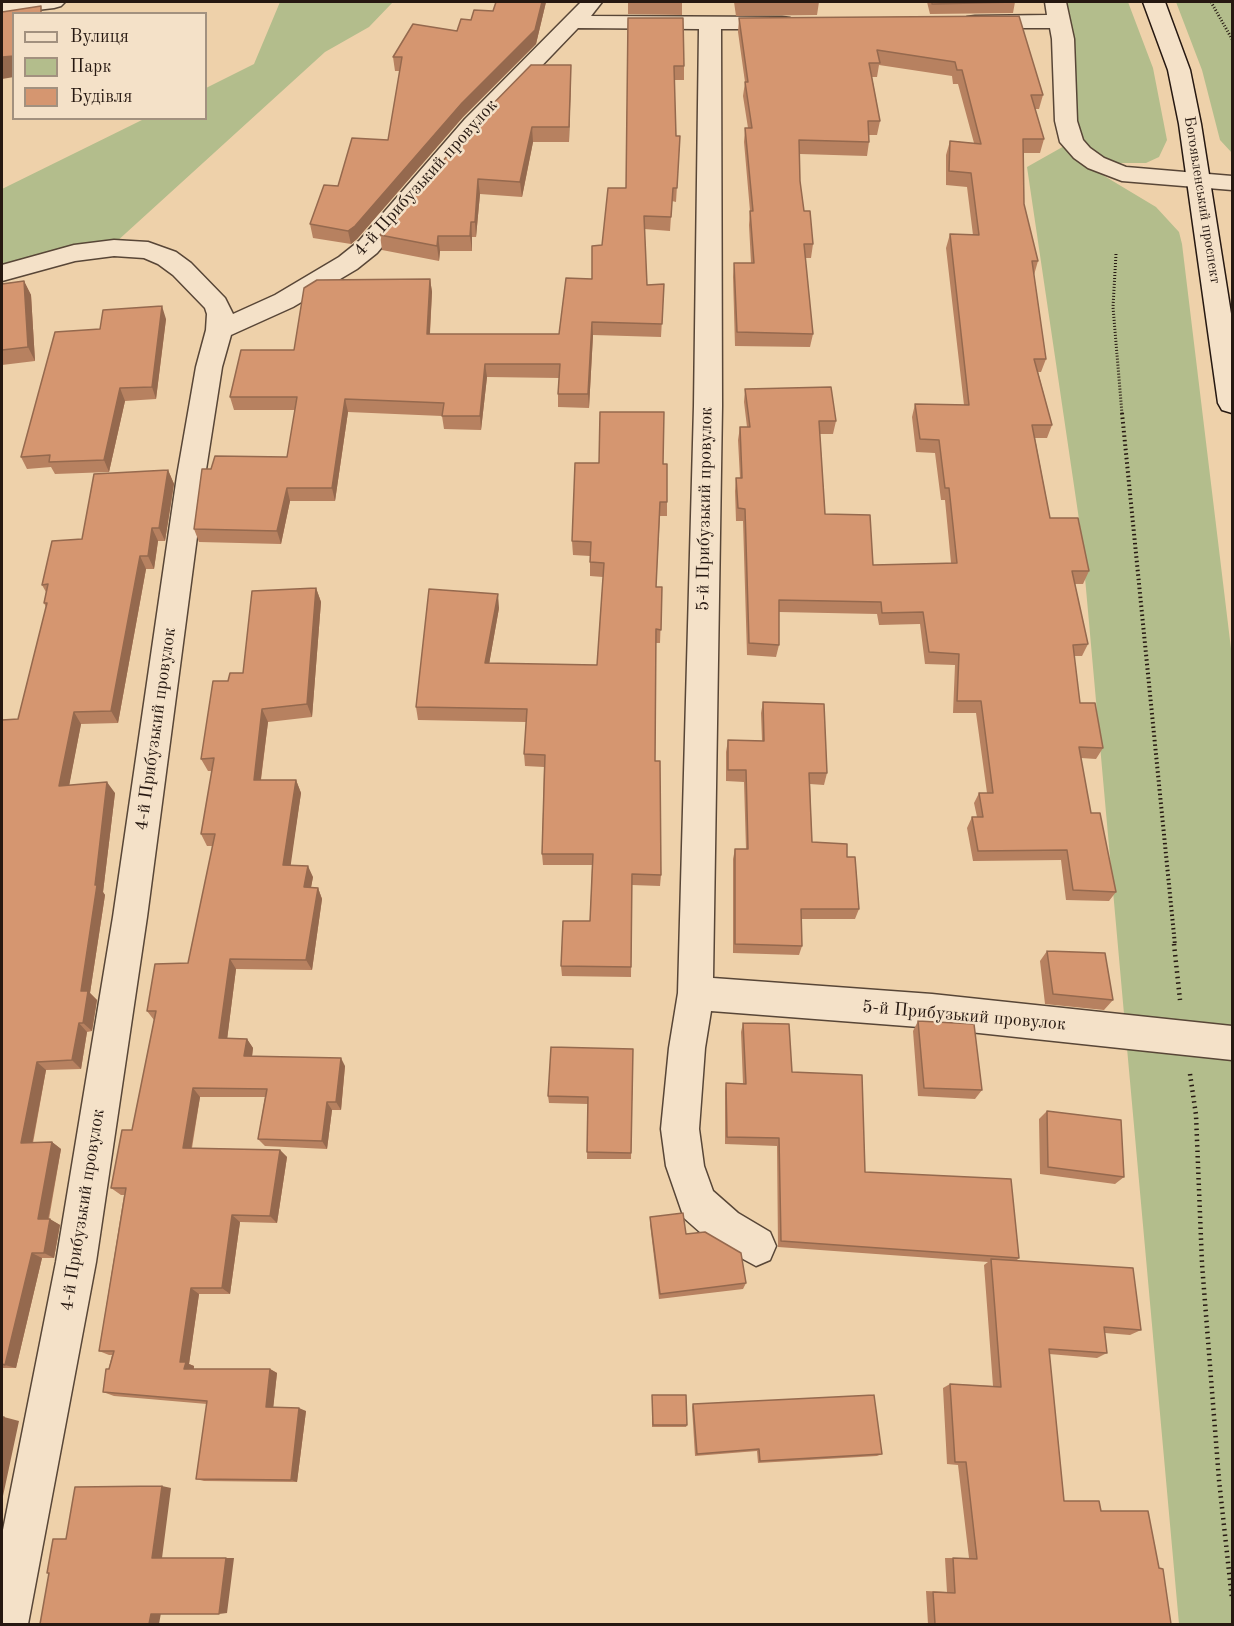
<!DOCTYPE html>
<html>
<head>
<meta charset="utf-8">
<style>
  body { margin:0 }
  #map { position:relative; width:1234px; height:1626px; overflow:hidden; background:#eed1aa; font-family:"Old Standard TT",serif }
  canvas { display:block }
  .frame { position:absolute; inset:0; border:3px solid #261811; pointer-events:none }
  .legend { position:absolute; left:12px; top:12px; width:195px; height:108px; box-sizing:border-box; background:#f4e1c8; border:2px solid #a2917f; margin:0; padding:8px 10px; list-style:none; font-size:18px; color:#261811 }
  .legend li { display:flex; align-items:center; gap:12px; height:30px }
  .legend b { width:30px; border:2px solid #a2917f }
</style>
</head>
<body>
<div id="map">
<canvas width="1234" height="1626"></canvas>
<div class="frame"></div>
<ul class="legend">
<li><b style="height:8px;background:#f4e1c8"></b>Вулиця</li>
<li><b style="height:16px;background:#b3bd8c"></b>Парк</li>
<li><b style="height:16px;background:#d59670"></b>Будівля</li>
</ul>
</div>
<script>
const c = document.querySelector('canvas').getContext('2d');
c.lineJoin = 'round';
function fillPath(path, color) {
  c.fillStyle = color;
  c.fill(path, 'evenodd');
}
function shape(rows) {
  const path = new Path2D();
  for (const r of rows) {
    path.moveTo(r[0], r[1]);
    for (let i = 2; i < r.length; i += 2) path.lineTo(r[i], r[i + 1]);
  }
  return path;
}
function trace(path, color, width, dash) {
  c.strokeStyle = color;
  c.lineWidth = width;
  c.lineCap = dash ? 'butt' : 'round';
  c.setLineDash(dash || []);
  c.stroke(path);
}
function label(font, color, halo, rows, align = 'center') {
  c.font = font + ' "Old Standard TT",serif';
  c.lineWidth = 5;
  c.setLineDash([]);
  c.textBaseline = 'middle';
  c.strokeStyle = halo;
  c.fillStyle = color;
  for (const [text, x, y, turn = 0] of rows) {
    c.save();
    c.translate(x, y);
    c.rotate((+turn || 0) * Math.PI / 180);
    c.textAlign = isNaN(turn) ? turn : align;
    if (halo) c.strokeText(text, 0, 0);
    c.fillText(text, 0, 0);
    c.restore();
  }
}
fillPath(shape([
  [280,2,393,2,369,27,325,52,115,243,73,249,2,269,2,189,144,119,206,118,206,88,254,64],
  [1065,2,1128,2,1153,68,1167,140,1159,157,1146,163,1115,163,1100,158,1075,133],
  [1176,2,1232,2,1232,153,1220,140,1202,70],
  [1066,145,1091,168,1156,207,1179,232,1182,244,1232,657,1232,1037,1125,1025,1081,533,1027,167],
  [1126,1037,1232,1049,1232,1624,1179,1624]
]), '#b3bd8c');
const street = shape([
  [2,2,65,2,61,6,54,8,2,14,2,2],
  [581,2,602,2,591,16,782,17,790,18,793,23,790,28,782,29,721,29,722,406,713,978,932,994,1232,1026,1232,1060,932,1028,711,1011,705,1048,699,1129,704,1166,713,1191,738,1213,770,1232,776,1246,770,1260,756,1266,710,1241,684,1218,666,1166,661,1129,669,1048,678,993,694,406,699,29,578,28,481,129,377,253,357,269,293,307,231,335,222,367,205,476,147,917,96,1262,28,1624,2,1624,2,1535,56,1262,113,917,177,476,196,367,206,330,207,314,205,308,173,275,158,264,144,258,114,256,75,261,2,281,2,265,74,245,114,240,148,242,176,252,191,263,225,298,233,314,275,295,339,257,359,241,465,119,581,2],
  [1045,2,1066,2,1074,39,1077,121,1083,140,1090,148,1104,158,1126,167,1232,176,1232,190,1122,181,1088,168,1074,158,1060,142,1055,121,1052,39,1050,28,975,28,967,27,964,22,967,17,975,16,1047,15,1045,2]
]);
const secondary = shape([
  [1143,2,1165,2,1190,70,1201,124,1232,320,1232,413,1222,410,1218,403,1179,124,1168,70,1143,2]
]);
trace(street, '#584637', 3);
trace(secondary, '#261811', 3);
trace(shape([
  [1211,2,1232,39],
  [1116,254,1113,307,1122,414]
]), '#261811', 3, [1, 2]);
trace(shape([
  [1122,413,1175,945]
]), '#261811', 4, [1.5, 3]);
trace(shape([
  [1174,944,1180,1000],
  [1190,1074,1196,1115,1202,1264,1219,1480,1232,1599]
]), '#261811', 4.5, [1.5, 4]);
fillPath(street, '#f4e1c8');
fillPath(secondary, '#f4e1c8');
fillPath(shape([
  [496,2,546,2,536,44,463,117,357,239,351,244,313,238,310,224,338,186,388,140,400,71,395,71,393,57,457,31,471,20,493,11],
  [628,2,682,2,682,15,628,14],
  [734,2,819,2,817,15,736,16],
  [927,2,1015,2,1013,13,930,14],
  [1019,16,1043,95,1039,109,1035,109,1044,139,1040,153,1024,153,1024,204,1038,261,1034,275,1046,359,1041,372,1038,372,1052,425,1047,438,1035,438,1050,518,1089,571,1083,584,1075,584,1088,644,1082,656,1074,656,1080,703,1103,748,1096,759,1081,758,1091,813,1116,892,1109,901,1066,900,1061,860,973,861,967,828,972,817,977,817,974,803,979,793,987,793,976,713,953,713,955,665,925,664,920,624,879,625,877,614,779,612,779,645,776,657,747,655,743,521,736,521,735,491,736,478,740,478,738,440,740,427,747,427,744,402,745,389,836,421,833,434,820,434,825,514,873,565,951,563,945,500,941,500,935,453,916,452,912,417,915,404,964,405,946,248,950,234,973,235,967,187,946,185,946,155,950,141,974,143,958,84,953,84,952,76,879,65,877,77,872,77,880,121,877,135,869,135,869,142,867,156,800,154,800,181,804,211,813,244,811,258,805,258,813,334,810,347,735,346,733,277,734,263,751,263,749,225,750,211,744,142,745,128,748,128,743,96,745,82,738,32,739,18],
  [628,18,684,66,684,80,674,80,676,136,680,136,676,202,672,201,670,231,644,229,647,285,664,284,661,337,593,335,589,408,558,407,558,394,559,378,487,377,481,430,444,429,442,416,348,412,335,501,290,501,281,544,199,542,194,529,211,469,287,457,295,410,234,410,230,397,294,350,430,279,432,292,430,334,559,334,592,279,602,245,626,188],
  [571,65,569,142,533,142,522,197,480,194,476,237,472,237,472,251,440,251,439,261,382,250,380,235],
  [24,281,31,295,35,361,2,365,2,284],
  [166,319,156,399,125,401,109,472,55,474,51,467,27,469,21,457,100,329],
  [663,464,667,502,667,516,660,516,656,587,662,587,660,643,656,643,655,761,661,875,660,886,632,885,631,977,562,976,561,966,590,921,592,865,543,865,542,854,544,767,525,766,524,754,526,722,418,720,416,707,499,608,489,664,597,665,603,577,590,576,590,556,573,555,572,541],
  [168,470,174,484,165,541,158,541,154,569,146,569,118,723,81,724,69,785,115,793,103,892,105,895,90,993,97,1000,92,1031,87,1032,81,1069,46,1070,33,1143,52,1142,61,1149,49,1219,60,1225,54,1258,42,1258,16,1368,2,1368,2,720,18,719,46,607,44,603,46,592,42,585,82,539],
  [316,588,321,602,312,717,268,722,261,780,296,780,301,793,290,865,313,877,311,887,318,888,322,899,312,970,236,969,227,1039,247,1039,253,1048,252,1056,345,1066,341,1110,332,1110,327,1149,265,1146,258,1139,265,1097,200,1097,192,1148,280,1150,287,1157,277,1223,240,1222,230,1294,199,1294,189,1364,194,1366,194,1369,270,1369,277,1373,273,1407,306,1411,297,1482,204,1481,196,1479,207,1404,114,1396,103,1392,112,1355,109,1355,99,1351,124,1195,121,1195,111,1188,132,1130,154,1020,147,1011,188,963,213,846,207,846,201,834,212,771,208,771,201,759,228,681,243,673],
  [763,702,827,773,824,785,810,784,812,842,847,857,859,909,855,919,801,919,802,946,799,955,733,953,733,859,735,849,746,849,744,782,726,781,726,752,728,740,762,741,761,713],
  [1047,951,1113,1000,1104,1010,1045,1004,1040,961],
  [918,1021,982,1090,975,1099,918,1096,913,1031],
  [743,1023,792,1072,865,1172,1019,1258,1016,1261,1141,1330,1130,1335,1105,1333,1107,1353,1097,1358,1049,1354,1064,1501,1101,1511,1159,1568,1171,1624,928,1624,926,1591,947,1592,945,1558,969,1558,958,1465,947,1464,943,1388,950,1384,993,1386,984,1265,988,1262,778,1247,777,1146,725,1144,725,1091,726,1083,743,1084,741,1032],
  [633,1049,631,1159,587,1159,588,1104,549,1103,548,1096],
  [1047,1111,1124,1177,1115,1184,1040,1174,1039,1119],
  [650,1217,686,1234,746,1283,743,1289,659,1299,650,1224],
  [652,1397,687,1425,686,1427,652,1427],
  [693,1404,882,1454,877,1456,758,1463,757,1451,695,1456,692,1407]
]), '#b78160');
fillPath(shape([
  [542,2,546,2,536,44,463,117,357,239,351,244,348,231],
  [14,56,14,77,2,79,2,57],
  [571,65,571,80,569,142,569,127],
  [532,127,533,142,522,197,520,182],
  [478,179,480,194,476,237,475,222],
  [471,222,472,237,472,251,470,236],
  [438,236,440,251,439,261,437,246],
  [430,279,432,292,429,347,427,334],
  [24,281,31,295,35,361,28,347],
  [162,306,166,319,156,399,152,387],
  [592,322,593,335,589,408,588,394],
  [485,364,487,377,481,430,480,416],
  [120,388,125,401,109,472,104,460],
  [345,399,348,412,335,501,332,488],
  [168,470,174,484,165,541,159,528],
  [287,488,290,501,281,544,277,531],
  [152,528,158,541,154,569,148,556],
  [140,556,146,569,118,723,111,711],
  [316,588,321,602,312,717,307,704],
  [498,594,499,608,487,676,485,663],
  [262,709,268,722,259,793,254,780],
  [74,712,81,724,67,797,59,786],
  [296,780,301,793,289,877,283,865],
  [107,782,115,793,103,892,105,895,90,993,97,1000,92,1031,83,1023,81,991],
  [308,866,313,877,309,898,304,887],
  [318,888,322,899,312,970,306,960],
  [230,959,236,969,226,1048,219,1038],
  [79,1023,87,1032,81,1069,72,1060],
  [247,1039,253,1048,251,1065,244,1056],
  [341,1058,345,1066,341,1110,336,1102],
  [37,1062,46,1070,31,1150,21,1143],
  [193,1088,200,1097,190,1155,183,1148],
  [327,1102,332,1110,327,1149,322,1141],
  [52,1142,61,1149,47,1225,38,1219],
  [280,1150,287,1157,277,1223,270,1216],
  [232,1215,240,1222,230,1294,222,1288],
  [50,1219,60,1225,54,1258,44,1253],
  [32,1253,42,1258,16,1368,5,1365],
  [191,1288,199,1294,189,1364,194,1366,193,1373,184,1369,180,1362],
  [270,1369,277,1373,273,1410,266,1407],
  [299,1408,306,1411,297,1482,291,1480],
  [4,1417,19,1421,3,1496,2,1496,2,1431],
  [162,1486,171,1488,162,1558,152,1558],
  [226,1558,234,1558,227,1613,219,1614],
  [161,1613,159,1624,149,1624,151,1614]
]), '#95694e');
const building = shape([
  [496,2,542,2,535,30,462,103,355,226,348,231,310,224,324,185,338,186,352,138,388,140,402,57,393,57,413,24,457,31,461,19,471,20,474,10,493,11,496,2],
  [932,2,1015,2,932,4,932,2],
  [41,6,41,14,14,14,14,56,2,57,2,12,41,6],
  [1019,16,1043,95,1031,95,1044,139,1023,139,1024,204,1038,261,1032,261,1046,359,1034,359,1052,425,1032,425,1050,518,1078,518,1089,571,1072,571,1088,644,1073,645,1080,703,1095,703,1103,748,1079,747,1091,813,1100,813,1116,892,1073,890,1067,850,978,851,972,817,983,817,979,793,993,793,981,701,957,701,959,654,929,652,923,612,882,613,881,602,779,600,779,645,749,643,745,509,738,508,736,478,742,478,740,427,750,427,745,389,831,387,836,421,819,421,825,514,870,515,873,565,957,563,949,488,945,488,939,440,920,439,915,404,969,405,950,234,979,235,971,173,949,171,950,141,981,144,962,70,957,70,955,62,877,50,880,63,869,63,880,121,868,121,869,142,799,140,800,181,804,211,810,211,813,244,804,244,813,334,737,332,734,263,754,263,750,211,753,211,745,128,752,128,745,82,748,82,739,18,1019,16],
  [628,18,683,18,684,66,674,66,676,136,680,136,677,188,673,188,671,217,644,216,647,285,664,284,662,324,592,322,588,394,558,394,560,364,485,364,480,416,442,416,444,403,345,399,332,488,287,488,277,531,194,529,202,469,211,469,215,456,287,457,297,397,230,397,241,350,294,350,304,288,317,280,430,279,427,334,559,334,566,278,592,279,592,246,602,245,608,188,626,188,628,18],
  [531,65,571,65,569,127,532,127,520,182,478,179,475,222,471,222,470,236,438,236,437,246,380,235,481,116,531,65],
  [24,281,28,347,2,350,2,284,24,281],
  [162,306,152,387,120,388,104,460,49,462,50,455,21,457,55,332,100,329,103,310,162,306],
  [600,412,664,412,663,464,667,464,667,502,660,502,656,587,662,587,661,630,656,629,655,761,660,761,661,875,632,874,631,967,561,966,563,921,590,921,593,854,542,854,545,755,524,754,527,709,416,707,429,589,498,594,485,663,597,665,604,563,590,562,591,542,572,541,575,463,599,463,600,412],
  [168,470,159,528,152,528,148,556,140,556,111,711,74,712,59,786,107,782,95,885,97,885,81,991,88,991,83,1023,79,1023,72,1060,37,1062,21,1143,52,1142,38,1219,50,1219,44,1253,32,1253,5,1365,2,1364,2,720,18,719,47,603,44,603,48,584,42,585,52,541,82,539,94,474,168,470],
  [316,588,307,704,262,709,254,780,296,780,283,865,308,866,304,887,318,888,306,960,230,959,219,1038,247,1039,244,1056,341,1058,336,1102,327,1102,322,1141,258,1139,267,1089,193,1088,183,1148,280,1150,270,1216,232,1215,222,1288,191,1288,180,1362,186,1362,184,1369,270,1369,266,1407,299,1408,291,1480,196,1479,207,1401,103,1392,106,1369,109,1369,114,1351,99,1351,126,1188,111,1188,122,1130,132,1130,156,1011,147,1011,155,964,188,963,215,834,201,834,214,758,201,759,213,681,228,681,230,673,243,673,252,591,316,588],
  [763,702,824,704,827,773,809,773,812,842,847,844,847,857,855,857,859,909,801,909,802,946,735,944,735,849,748,849,746,770,728,770,728,740,764,741,763,702],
  [1047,951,1105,953,1113,1000,1053,994,1047,951],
  [918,1021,974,1024,982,1090,924,1088,918,1021],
  [743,1023,789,1024,792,1072,862,1075,865,1172,1011,1179,1019,1258,781,1241,779,1138,727,1137,726,1083,746,1084,743,1023],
  [551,1047,633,1049,631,1153,587,1152,588,1097,548,1096,551,1047],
  [1047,1111,1121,1120,1124,1177,1048,1167,1047,1111],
  [683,1213,686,1234,705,1232,741,1253,746,1283,660,1294,650,1217,683,1213],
  [991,1259,1133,1268,1141,1330,1104,1327,1107,1353,1049,1349,1064,1501,1099,1501,1101,1511,1148,1511,1159,1568,1163,1569,1171,1624,935,1624,933,1592,955,1593,953,1558,977,1559,966,1462,955,1462,950,1384,1001,1387,991,1259],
  [652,1395,686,1395,687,1425,653,1425,652,1395],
  [874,1395,882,1454,760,1461,759,1449,697,1454,693,1404,874,1395],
  [2,1417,4,1417,2,1431,2,1417],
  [162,1486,152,1558,226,1558,219,1614,151,1614,149,1624,40,1624,49,1573,47,1573,53,1539,66,1539,75,1487,162,1486]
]);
fillPath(building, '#d59670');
trace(building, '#95694e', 1.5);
label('15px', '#261811', '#f4e1c8', [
  ["Богоявленський проспект",1202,200,81]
]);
label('18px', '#261811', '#f4e1c8', [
  ["4-й Прибузький провулок",426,178,-48],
  ["5-й Прибузький провулок",705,509,-89],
  ["4-й Прибузький провулок",156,729,-82],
  ["5-й Прибузький провулок",964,1016,5],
  ["4-й Прибузький провулок",83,1210,-81]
]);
</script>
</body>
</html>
